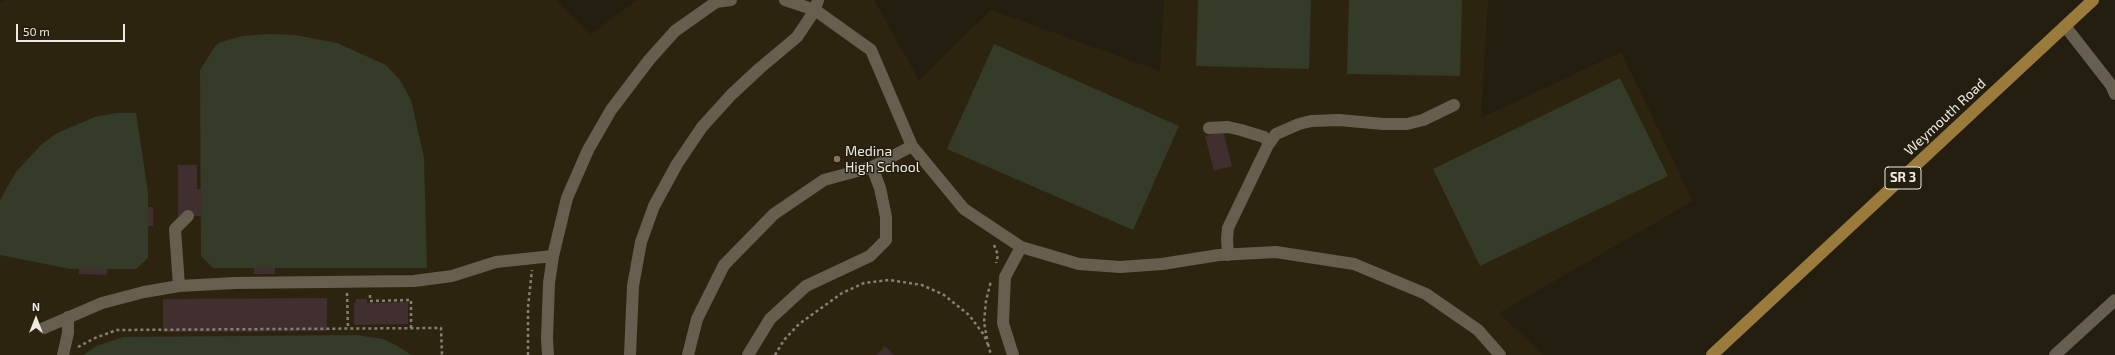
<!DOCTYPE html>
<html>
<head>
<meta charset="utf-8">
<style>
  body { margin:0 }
  #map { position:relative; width:2115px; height:355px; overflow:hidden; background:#241e10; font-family:"Exo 2",sans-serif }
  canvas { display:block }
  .north { position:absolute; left:16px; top:299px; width:40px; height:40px; -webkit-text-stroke:3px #241e10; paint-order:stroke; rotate:0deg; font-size:11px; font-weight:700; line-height:16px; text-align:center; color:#efeae1 }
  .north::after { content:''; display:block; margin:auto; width:14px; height:18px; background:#efeae1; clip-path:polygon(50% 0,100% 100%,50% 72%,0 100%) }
  .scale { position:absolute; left:16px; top:24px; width:109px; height:18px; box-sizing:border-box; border:2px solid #efeae1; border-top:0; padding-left:5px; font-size:12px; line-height:14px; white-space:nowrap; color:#efeae1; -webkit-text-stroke:3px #241e10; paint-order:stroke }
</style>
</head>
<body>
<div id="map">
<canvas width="2115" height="355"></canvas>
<div class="north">N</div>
<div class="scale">50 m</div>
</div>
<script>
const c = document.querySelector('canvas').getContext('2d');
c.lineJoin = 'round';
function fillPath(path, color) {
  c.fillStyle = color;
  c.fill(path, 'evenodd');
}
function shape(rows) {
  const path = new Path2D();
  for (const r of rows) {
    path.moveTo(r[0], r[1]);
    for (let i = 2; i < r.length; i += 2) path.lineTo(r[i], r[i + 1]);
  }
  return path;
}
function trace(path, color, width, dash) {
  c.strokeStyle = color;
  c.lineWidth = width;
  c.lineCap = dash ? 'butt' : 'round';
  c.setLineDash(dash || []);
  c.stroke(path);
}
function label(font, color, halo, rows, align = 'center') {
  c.font = font + ' "Exo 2",sans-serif';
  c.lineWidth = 3;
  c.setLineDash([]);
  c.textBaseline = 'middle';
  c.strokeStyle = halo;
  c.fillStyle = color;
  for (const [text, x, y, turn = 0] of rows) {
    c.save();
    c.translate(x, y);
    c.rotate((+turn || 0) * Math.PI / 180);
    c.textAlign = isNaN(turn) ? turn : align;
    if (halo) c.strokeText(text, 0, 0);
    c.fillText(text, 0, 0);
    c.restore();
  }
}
fillPath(shape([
  [6,0,556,0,591,34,637,0,874,0,919,80,991,10,1160,71,1164,0,1488,0,1481,118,1621,52,1693,201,1499,313,1543,355,0,355,0,3]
]), '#2d2410');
fillPath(shape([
  [1198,0,1311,0,1309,69,1196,66],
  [1349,0,1462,0,1460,76,1347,74],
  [269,34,295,35,337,43,386,65,400,80,411,100,424,158,427,268,213,268,201,256,200,70,216,45,221,42,243,36],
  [994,44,1179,126,1133,230,947,149],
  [1620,78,1668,176,1480,266,1433,169],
  [116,113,136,113,148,192,148,258,136,269,70,269,0,255,0,200,16,172,41,145,57,133,95,117],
  [356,335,383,339,396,345,411,355,83,355,97,346,123,337]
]), '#343b29');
fillPath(shape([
  [1223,131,1232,166,1214,171,1205,136],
  [178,165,197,165,197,189,201,189,201,216,178,216],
  [148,207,153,207,153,226,148,226],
  [254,268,275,268,275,274,254,274],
  [79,269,107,269,107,275,79,274],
  [327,298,327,331,163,332,163,299],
  [356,299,367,299,367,303,408,302,408,324,354,325,354,303,356,303],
  [885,346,894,355,876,355]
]), '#402f2e');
trace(shape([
  [994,245,998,255,996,263],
  [347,293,348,329],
  [370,295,370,301,411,300,411,328],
  [987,339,984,322,986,301,991,281],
  [988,344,991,355],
  [78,347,95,338,117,330,441,328,442,355],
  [528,355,528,307,532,270],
  [775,355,784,340,799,324,842,293,864,283,889,280,922,285,944,295,969,315,984,335,988,345]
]), '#858074', 2.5, [3, 3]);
trace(shape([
  [785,0,815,10,871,50,912,146,964,209,1021,247,1079,264,1120,267,1162,264,1219,255,1276,252,1354,264,1426,294,1478,330,1500,355],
  [2065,26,2111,85,2115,94],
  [1209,128,1228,127,1241,130,1264,137,1267,140,1268,145],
  [1228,255,1227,239,1228,228,1268,145,1276,134,1299,124,1311,121,1339,120,1383,124,1407,124,1423,120,1454,105],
  [179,286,175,229,188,216],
  [44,328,102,303,144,292,179,286,235,283,414,281,452,276,496,262,553,256],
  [63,355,68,333,68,317],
  [548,355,547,339,549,283,553,256,567,198,588,150,611,110,649,60,675,31,716,2,731,0],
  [630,355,633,286,641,242,654,206,677,164,702,127,731,95,760,68,797,37,815,10,818,0],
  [688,355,697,319,724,265,774,214,824,180,872,167,912,146],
  [748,355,770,319,806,286,870,256,886,240,886,217,880,188,872,167],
  [1013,355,1003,323,1005,277,1021,247],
  [2055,355,2115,300]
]), '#665f4f', 12);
trace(shape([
  [1712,355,2093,0]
]), '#9a7b3b', 12);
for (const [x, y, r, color] of [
  [837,159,4,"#8d6e63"]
]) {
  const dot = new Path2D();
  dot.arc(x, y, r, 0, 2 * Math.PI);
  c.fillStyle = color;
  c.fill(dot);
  trace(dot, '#241e10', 1.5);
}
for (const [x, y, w] of [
  [1903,178,36]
]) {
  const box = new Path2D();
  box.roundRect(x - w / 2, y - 11, w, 22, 3);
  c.fillStyle = '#241e10';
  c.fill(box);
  trace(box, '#efeae1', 1);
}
label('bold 13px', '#efeae1', null, [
  ["SR 3",1903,178]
]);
label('14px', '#efeae1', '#241e10', [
  ["Weymouth Road",1945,117,-43]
]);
label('14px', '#efeae1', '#241e10', [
  ["Medina",845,151],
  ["High School",845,167]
], 'left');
</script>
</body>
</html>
